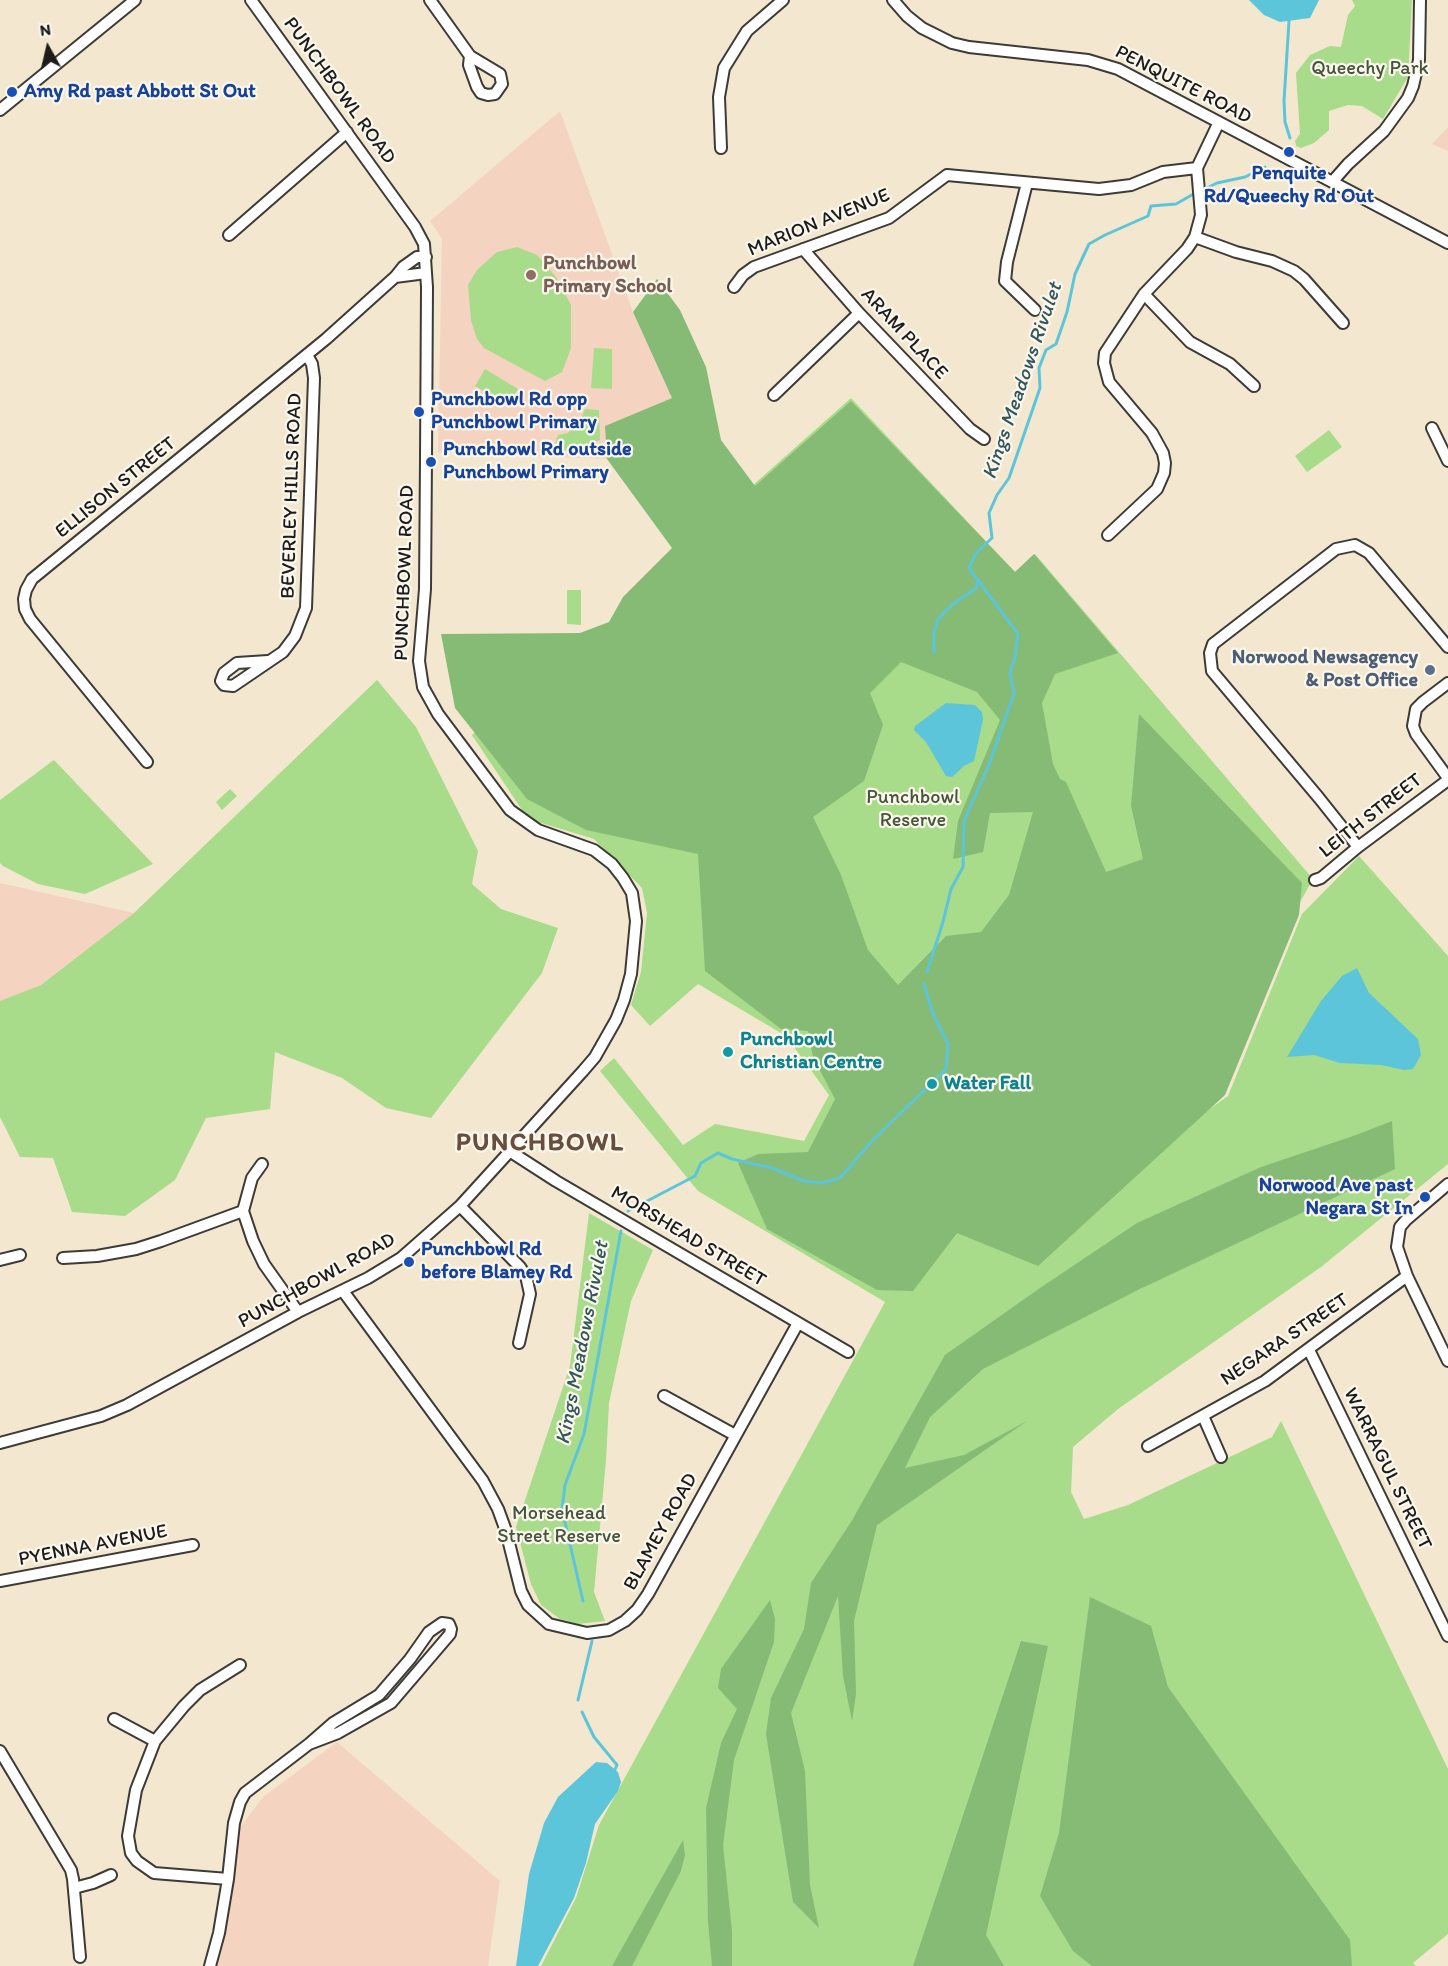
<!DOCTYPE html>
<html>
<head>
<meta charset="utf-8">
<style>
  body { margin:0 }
  #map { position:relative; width:1448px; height:1966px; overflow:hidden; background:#f3e8cf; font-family:Itim,sans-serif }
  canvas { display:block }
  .north { position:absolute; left:18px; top:18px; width:60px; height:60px; -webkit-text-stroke:4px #fbf7ec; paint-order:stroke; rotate:352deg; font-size:16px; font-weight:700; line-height:24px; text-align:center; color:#1c1c1c }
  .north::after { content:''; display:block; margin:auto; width:21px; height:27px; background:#1c1c1c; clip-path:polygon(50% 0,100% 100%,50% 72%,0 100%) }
</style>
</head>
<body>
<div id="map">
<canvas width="1448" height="1966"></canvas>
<div class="north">N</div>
</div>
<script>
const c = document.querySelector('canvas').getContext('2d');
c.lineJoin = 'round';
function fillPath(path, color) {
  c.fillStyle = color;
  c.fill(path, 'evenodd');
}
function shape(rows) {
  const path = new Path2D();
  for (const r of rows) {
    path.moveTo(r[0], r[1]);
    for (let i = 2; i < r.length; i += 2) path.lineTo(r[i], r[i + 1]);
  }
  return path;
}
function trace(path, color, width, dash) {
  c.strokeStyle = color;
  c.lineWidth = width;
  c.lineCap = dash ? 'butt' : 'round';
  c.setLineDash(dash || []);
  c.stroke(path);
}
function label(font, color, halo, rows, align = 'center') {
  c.font = font + ' Itim,sans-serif';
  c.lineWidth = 4.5;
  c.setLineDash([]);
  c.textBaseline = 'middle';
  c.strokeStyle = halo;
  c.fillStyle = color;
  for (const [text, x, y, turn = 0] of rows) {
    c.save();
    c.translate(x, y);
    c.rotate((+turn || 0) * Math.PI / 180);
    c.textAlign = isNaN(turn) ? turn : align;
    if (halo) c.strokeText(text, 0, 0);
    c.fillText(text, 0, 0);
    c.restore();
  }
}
fillPath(shape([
  [560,111,633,312,672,398,605,426,607,459,438,452,442,239,430,221],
  [1448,127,1448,151,1432,144],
  [0,883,134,913,41,985,0,1002],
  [337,1742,500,1881,488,1966,203,1966,212,1948,225,1847,263,1797]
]), '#f5d3c1');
fillPath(shape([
  [1352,0,1412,0,1408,77,1383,119,1362,106,1348,105,1329,111,1329,130,1314,143,1301,148,1296,146,1295,141,1300,134,1296,73,1310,55,1330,46,1341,47,1348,15,1355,6],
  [517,247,537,255,556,277,571,305,571,348,562,372,545,381,484,348,477,339,471,320,468,285,477,270,497,252],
  [594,348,612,349,612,389,591,388],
  [485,369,518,389,508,405,475,386],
  [851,398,1015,572,1035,554,1313,879,1206,1070,1025,1239,1228,1096,1302,914,1359,856,1448,956,1448,1164,1321,1267,1118,1409,1073,1447,1071,1492,1084,1519,1128,1505,1272,1437,1281,1421,1448,1769,1448,1934,1413,1963,1416,1966,541,1966,576,1898,599,1825,885,1302,698,1191,600,1071,614,1058,683,1145,715,1124,804,1141,829,1095,786,1036,698,984,650,1026,631,1005,641,972,647,913,642,888,594,839,528,819,472,735,573,642,599,637,627,597],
  [585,409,599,410,600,440,580,447,578,452,571,453,555,445,558,435,568,433,582,416],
  [1329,430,1342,447,1307,472,1295,456],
  [567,590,581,590,581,625,567,624],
  [377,680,416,727,478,851,472,884,501,909,558,928,542,973,431,1118,386,1108,342,1078,275,1052,270,1109,206,1118,175,1180,125,1216,72,1212,53,1158,20,1157,0,1117,0,1001,41,985,134,913],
  [54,760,153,864,85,894,38,884,3,866,0,863,0,800],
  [230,789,237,796,222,810,216,802],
  [589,1213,653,1250,631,1301,609,1403,606,1460,594,1592,605,1621,578,1624,560,1619,541,1605,531,1584,516,1527,570,1366]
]), '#a8db8a');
fillPath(shape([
  [657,279,680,310,706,367,721,440,755,486,851,401,1015,572,1034,554,1118,653,1055,674,1042,703,1053,764,1060,779,1066,782,1106,872,1143,859,1131,806,1139,714,1302,883,1299,915,1225,1095,1038,1266,957,1233,913,1291,877,1290,767,1229,738,1163,758,1154,808,1152,835,1099,813,1057,808,1031,781,1029,705,971,698,854,586,830,527,799,455,708,441,634,580,633,609,622,623,597,672,548,607,459,605,426,672,398,633,312],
  [901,662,977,692,1000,720,958,821,953,859,983,852,990,813,1033,812,1009,895,981,932,946,936,898,985,868,950,841,875,813,817,864,781,883,725,870,693],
  [1392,1121,1395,1169,1140,1289,983,1369,930,1417,905,1468,964,1455,1027,1421,877,1525,854,1621,856,1694,852,1721,843,1676,838,1596,791,1713,805,1771,810,1885,819,1928,793,1902,766,1734,771,1698,804,1629,811,1583,851,1522,945,1355,1040,1288,1137,1223,1261,1167,1356,1135],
  [1090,1597,1151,1626,1168,1687,1350,1940,1352,1966,1092,1966,1073,1951,1040,1896,1059,1833],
  [770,1600,775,1619,774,1642,734,1760,723,1845,732,1931,732,1966,712,1966,708,1922,706,1808,721,1743,737,1709,718,1688,721,1669],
  [1021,1641,1048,1646,986,1935,1004,1966,913,1966],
  [683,1840,685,1855,681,1871,632,1966,612,1966]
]), '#86bb76');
fillPath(shape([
  [1249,0,1319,0,1310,18,1280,22,1264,15],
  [946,703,975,705,982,712,983,720,974,761,964,766,952,777,946,776,926,742,914,730,915,726],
  [1357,968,1369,993,1418,1039,1421,1055,1413,1069,1404,1070,1381,1065,1340,1063,1314,1055,1287,1057,1321,1001,1342,976],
  [596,1762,607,1763,618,1772,621,1782,618,1791,595,1824,586,1863,574,1898,538,1966,516,1966,529,1874,544,1823,558,1797]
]), '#5dc5da');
trace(shape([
  [1289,21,1284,101,1285,122,1290,138],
  [1203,190,1217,183,1245,177,1265,167],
  [934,652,934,632,938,619,952,605,976,588,978,581],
  [927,972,943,922,951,889,963,867,964,821,988,767,1014,694,1010,673,1015,658,1018,634,969,568,976,553,992,538,989,513,997,495,1009,478,1040,388,1039,368,1046,350,1056,344,1067,312,1075,274,1089,244,1105,235,1148,216,1151,206,1176,204,1197,192],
  [628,1211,695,1176,701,1163,718,1153,732,1159,772,1168,804,1181,822,1183,840,1178,872,1141,946,1069,948,1044,933,1014,924,984],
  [583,1601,562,1509,565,1485,584,1434,621,1231],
  [578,1700,592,1641],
  [582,1712,594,1737,617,1765,613,1774]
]), '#5dc5da', 3);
const minor = shape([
  [430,0,470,56,500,74,502,84,495,94,488,95,481,93,477,87,469,65,470,56],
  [893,0,907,16,922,28,952,43,969,47,1088,60,1118,69,1448,243],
  [0,110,135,0],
  [721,148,719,97,724,68,747,31,783,0],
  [1333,181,1348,164,1384,131,1408,98,1413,86,1419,60,1420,0],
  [1027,183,1007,262,1005,281,1035,310],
  [229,235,347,132],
  [1195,237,1236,252,1272,261,1294,271,1304,279,1343,323],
  [803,249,859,313,970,429,984,439],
  [395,277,426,273],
  [734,287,743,275,754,267,889,218,947,175,1099,189,1131,185,1163,172,1197,168],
  [1144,294,1190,342,1230,364,1254,386],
  [774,395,859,313],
  [1432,428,1448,461],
  [1108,535,1157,489,1164,473,1165,463,1163,453,1152,433,1109,382,1104,363,1105,353,1144,294,1187,249,1195,237,1201,215,1197,168,1219,122],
  [268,661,237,663,224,673,221,681,224,685,233,686,283,652,295,636,306,608,314,378,312,364,307,355],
  [1448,683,1423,702,1416,709,1413,726,1416,734,1448,778],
  [147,762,30,619,25,609,24,599,26,590,32,579,326,339,395,277,403,267,417,257,426,257],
  [1358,847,1319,798,1212,671,1210,653,1213,644,1336,549,1355,545,1369,553,1448,647],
  [1315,880,1321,878,1358,847,1448,780],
  [511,1152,556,1181,848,1352],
  [262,1164,252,1178,243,1211,253,1241,264,1264,298,1312],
  [1448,1184,1406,1220,1400,1227,1397,1247,1407,1276,1448,1361],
  [460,1206,520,1267,526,1276,530,1294,519,1343],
  [63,1258,97,1256,136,1249,161,1241,243,1211],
  [0,1260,20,1255],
  [343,1291,483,1481,498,1509,506,1531,521,1591,528,1605,549,1624,587,1633,609,1630,625,1621,637,1610,648,1594,798,1323],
  [1309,1350,1448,1636],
  [664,1396,735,1435],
  [1203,1416,1221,1457],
  [0,1443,101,1416,127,1405,298,1312,368,1278,401,1258,460,1206,583,1071,595,1057,616,1020,624,1000,631,974,636,921,632,893,623,878,612,864,594,850,538,830,510,810,438,714,423,687,419,661,425,589,426,458,427,287,424,244,415,227,251,0],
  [1148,1446,1265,1381,1407,1276],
  [0,1581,193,1545],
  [114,1719,155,1741],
  [0,1751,71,1870,73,1879,80,1957],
  [228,1879,154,1873,137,1861,131,1853,128,1836,136,1790,155,1741,184,1706,200,1690,240,1665],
  [74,1888,93,1883,111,1875],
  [210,1966,219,1933,228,1879,234,1823,240,1802,245,1793,309,1744,333,1723,379,1695,410,1659,429,1632,442,1623,449,1624,451,1629,450,1634,391,1703,338,1733,309,1744]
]);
trace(minor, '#3c3b37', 14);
trace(minor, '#fff', 10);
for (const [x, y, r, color] of [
  [12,92,6,"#1a4fb4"],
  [1289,152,6,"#1a4fb4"],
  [531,275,6,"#8d6e63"],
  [419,412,6,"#1a4fb4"],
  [431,462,6,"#1a4fb4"],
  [1430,670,6,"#5c6f8a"],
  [728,1052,6,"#0f9aa8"],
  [932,1084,6,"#0f9aa8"],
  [1425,1197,6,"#1a4fb4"],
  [409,1262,6,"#1a4fb4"]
]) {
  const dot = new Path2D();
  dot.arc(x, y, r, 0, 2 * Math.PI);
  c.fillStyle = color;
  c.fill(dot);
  trace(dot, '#fbf7ec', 2);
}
label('20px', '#46553d', '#fbf7ec', [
  ["Queechy Park",1370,69],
  ["Punchbowl",913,798],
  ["Reserve",913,821],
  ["Morsehead",559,1514],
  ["Street Reserve",559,1537]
]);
label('20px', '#1c1c1c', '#fbf7ec', [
  ["PENQUITE ROAD",1183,85,27],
  ["PUNCHBOWL ROAD",339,91,54],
  ["MARION AVENUE",819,223,-22],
  ["ARAM PLACE",904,334,47],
  ["ELLISON STREET",116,488,-39],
  ["BEVERLEY HILLS ROAD",292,496,-88],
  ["PUNCHBOWL ROAD",405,573,-88],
  ["LEITH STREET",1371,816,-38],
  ["MORSHEAD STREET",688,1237,31],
  ["PUNCHBOWL ROAD",317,1281,-29],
  ["NEGARA STREET",1285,1340,-34],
  ["WARRAGUL STREET",1387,1469,64],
  ["BLAMEY ROAD",661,1532,-61],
  ["PYENNA AVENUE",93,1546,-11]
]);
label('bold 20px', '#164399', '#fbf7ec', [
  ["Amy Rd past Abbott St Out",24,92],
  ["Penquite",1289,174,"center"],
  ["Rd/Queechy Rd Out",1289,197,"center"],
  ["Punchbowl Rd opp",431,400],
  ["Punchbowl Primary",431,423],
  ["Punchbowl Rd outside",443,450],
  ["Punchbowl Primary",443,473],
  ["Norwood Ave past",1413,1186,"right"],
  ["Negara St In",1413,1209,"right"],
  ["Punchbowl Rd",421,1250],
  ["before Blamey Rd",421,1273]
], 'left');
label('bold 20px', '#785e54', '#fbf7ec', [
  ["Punchbowl",543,264],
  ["Primary School",543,287]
], 'left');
label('bold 20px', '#4e5e75', '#fbf7ec', [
  ["Norwood Newsagency",1418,658],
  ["& Post Office",1418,681]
], 'right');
label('bold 20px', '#0d838f', '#fbf7ec', [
  ["Punchbowl",740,1040],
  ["Christian Centre",740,1063],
  ["Water Fall",944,1084]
], 'left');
label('italic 21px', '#33575e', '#fbf7ec', [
  ["Kings Meadows Rivulet",1023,381,-71],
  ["Kings Meadows Rivulet",583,1343,-79]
]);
c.letterSpacing = '1.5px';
label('bold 26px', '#684e3f', '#fbf7ec', [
  ["PUNCHBOWL",540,1143]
]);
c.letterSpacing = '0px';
</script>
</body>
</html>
